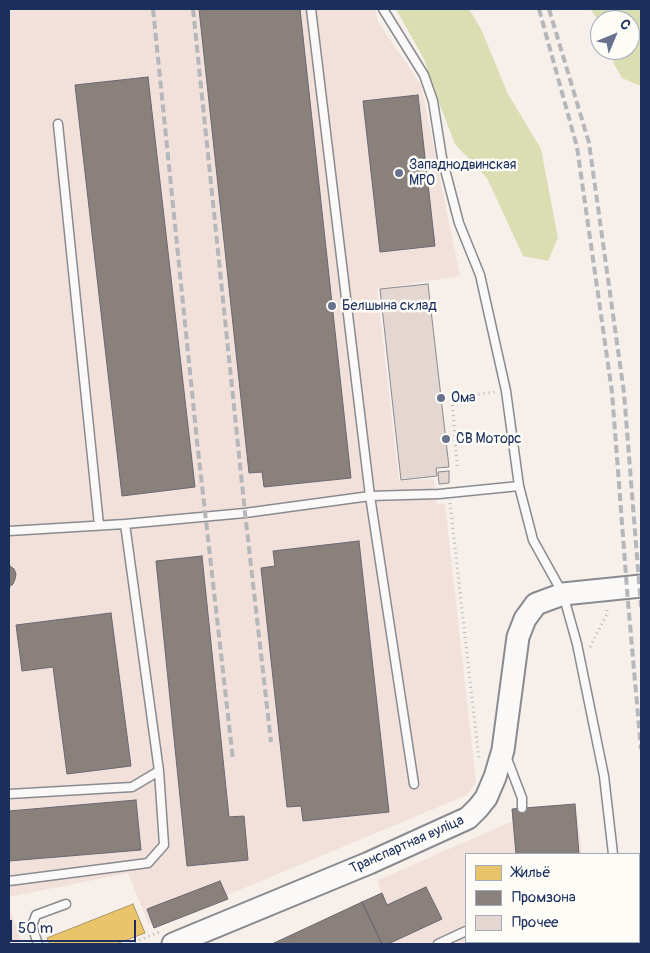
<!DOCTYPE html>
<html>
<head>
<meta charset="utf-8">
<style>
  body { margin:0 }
  #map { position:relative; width:650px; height:953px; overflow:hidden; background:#f6efea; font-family:Pangolin,sans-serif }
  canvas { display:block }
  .frame { position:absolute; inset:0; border:10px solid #1b2f5e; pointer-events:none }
  .legend { position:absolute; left:465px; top:853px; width:175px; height:90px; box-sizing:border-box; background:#fdfcf7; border:1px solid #a3aaba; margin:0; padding:6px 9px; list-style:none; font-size:15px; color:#1b2f5e }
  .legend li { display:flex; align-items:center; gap:10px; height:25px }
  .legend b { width:25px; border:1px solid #a3aaba }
  .north { position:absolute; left:590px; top:10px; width:50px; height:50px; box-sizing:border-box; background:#fdfcf7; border:1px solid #a3aaba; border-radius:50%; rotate:45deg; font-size:14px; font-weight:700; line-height:20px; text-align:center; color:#1b2f5e }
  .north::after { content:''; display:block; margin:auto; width:18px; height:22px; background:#68728f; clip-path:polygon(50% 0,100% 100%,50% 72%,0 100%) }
  .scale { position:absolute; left:10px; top:920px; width:126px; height:22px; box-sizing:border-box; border:2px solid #1b2f5e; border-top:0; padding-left:6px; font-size:15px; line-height:18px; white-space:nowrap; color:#1b2f5e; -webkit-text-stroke:4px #fdfcf7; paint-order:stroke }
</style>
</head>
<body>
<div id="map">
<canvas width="650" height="953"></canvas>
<div class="frame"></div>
<ul class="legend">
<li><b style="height:14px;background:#e9c46a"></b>Жильё</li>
<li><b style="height:14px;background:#8a817c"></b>Промзона</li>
<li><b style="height:14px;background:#e4d6d0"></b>Прочее</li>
</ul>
<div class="north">С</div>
<div class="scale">50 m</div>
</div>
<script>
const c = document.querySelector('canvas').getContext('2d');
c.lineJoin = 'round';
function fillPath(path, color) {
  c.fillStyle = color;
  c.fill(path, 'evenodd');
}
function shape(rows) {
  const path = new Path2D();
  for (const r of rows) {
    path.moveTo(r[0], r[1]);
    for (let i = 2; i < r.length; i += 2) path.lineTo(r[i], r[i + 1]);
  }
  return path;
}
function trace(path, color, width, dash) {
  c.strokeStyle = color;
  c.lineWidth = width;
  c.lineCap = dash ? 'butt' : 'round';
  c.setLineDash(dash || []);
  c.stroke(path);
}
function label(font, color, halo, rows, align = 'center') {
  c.font = font + ' Pangolin,sans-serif';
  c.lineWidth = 5;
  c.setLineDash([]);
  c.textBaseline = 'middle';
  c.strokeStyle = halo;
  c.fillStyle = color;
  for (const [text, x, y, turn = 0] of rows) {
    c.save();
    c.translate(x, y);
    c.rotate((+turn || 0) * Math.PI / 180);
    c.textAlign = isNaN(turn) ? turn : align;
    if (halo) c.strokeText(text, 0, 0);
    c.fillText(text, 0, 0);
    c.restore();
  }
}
fillPath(shape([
  [9,9,375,9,378,22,421,85,460,276,377,289,399,481,434,479,437,504,445,504,476,782,467,795,225,896,149,925,128,873,9,897],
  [576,804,582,854,466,854,466,942,593,942,593,944,273,944,381,893,378,880,513,821,512,809],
  [9,906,22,944,9,944]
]), '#f2e1da');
fillPath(shape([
  [396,9,469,9,481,29,508,94,541,149,558,238,548,261,523,256,487,178,455,144,438,100,424,59],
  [590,9,641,9,641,86,622,78,614,64,611,50,630,50,630,20,600,20,600,22]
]), '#dadeb2');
const homes = shape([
  [133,904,145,933,116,944,50,944,47,938,133,904]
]);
fillPath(homes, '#e9c46a');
trace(homes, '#ab9766', 1);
const industry = shape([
  [199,9,300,9,351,478,264,487,262,472,249,473,199,9],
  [148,77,195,487,122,496,75,85,148,77],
  [418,95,435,246,380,252,363,101,418,95],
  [359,541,389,812,303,821,301,806,287,807,261,568,275,566,273,551,359,541],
  [202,556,229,817,244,816,248,860,187,866,156,561,202,556],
  [9,565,14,569,16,574,15,579,13,584,9,587,9,565],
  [111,613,131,766,67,774,53,667,22,671,16,625,111,613],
  [136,800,141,850,9,861,9,811,136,800],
  [575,804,579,854,516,854,512,809,575,804],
  [220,881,228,899,154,928,147,909,220,881],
  [426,887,442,919,388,944,382,944,362,902,382,893,387,905,426,887],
  [362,902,382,944,272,944,362,902],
  [567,942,592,942,592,944,568,944,567,942]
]);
fillPath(industry, '#8a817c');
trace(industry, '#696873', 1);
const building = shape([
  [428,284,449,467,436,468,437,476,401,480,380,289,428,284],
  [449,471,449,483,439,484,438,472,449,471]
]);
fillPath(building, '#e4d6d0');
trace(building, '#8a8a91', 1);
const lane = shape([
  [311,9,370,496,414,784],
  [383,9,424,75,433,101,442,158,459,223,480,275,506,391,519,486,533,540,563,594,577,644,604,776,613,854],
  [58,124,99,525],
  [9,531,125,524],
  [506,756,522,798,522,808],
  [9,794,132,787,159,771,125,524,245,513,370,496,439,494,519,486],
  [9,881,148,863,164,845,159,771],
  [529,942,529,944],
  [623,942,623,944],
  [38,944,32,926,36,915,66,904],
  [438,944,466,931]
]);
const secondary = shape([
  [173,944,369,863,468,818,478,808,486,798,495,777,503,750,518,637,525,619,536,604,563,594,641,586]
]);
trace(lane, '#8a8a91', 11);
trace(secondary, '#8a8a91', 25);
trace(shape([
  [457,466,452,398,495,392],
  [450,503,479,760],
  [590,647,607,614,607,608],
  [130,944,159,932]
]), '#b5b7bb', 3, [1, 4]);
trace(lane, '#faf9f7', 8);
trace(secondary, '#faf9f7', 21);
trace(shape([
  [153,9,197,441,233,760],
  [193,9,245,513,271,742],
  [539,9,577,147,612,392,628,602,641,749],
  [549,9,589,143,624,393,641,607]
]), '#b5b7bb', 4, [8, 4]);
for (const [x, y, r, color] of [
  [399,173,5,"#68728f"],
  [332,306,5,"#68728f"],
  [441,398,5,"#68728f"],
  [446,439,5,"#68728f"]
]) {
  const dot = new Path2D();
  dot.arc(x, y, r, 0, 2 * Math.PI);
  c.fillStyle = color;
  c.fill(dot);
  trace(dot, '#fdfcf7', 2);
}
label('14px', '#1b2f5e', '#fdfcf7', [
  ["Западнодвинская",409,165],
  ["МРО",409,181],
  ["Белшына склад",342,306],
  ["Ома",451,398],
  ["СВ Моторс",456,439]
], 'left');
label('14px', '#1b2f5e', '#fdfcf7', [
  ["Транспартная вуліца",407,845,-24]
]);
</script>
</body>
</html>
